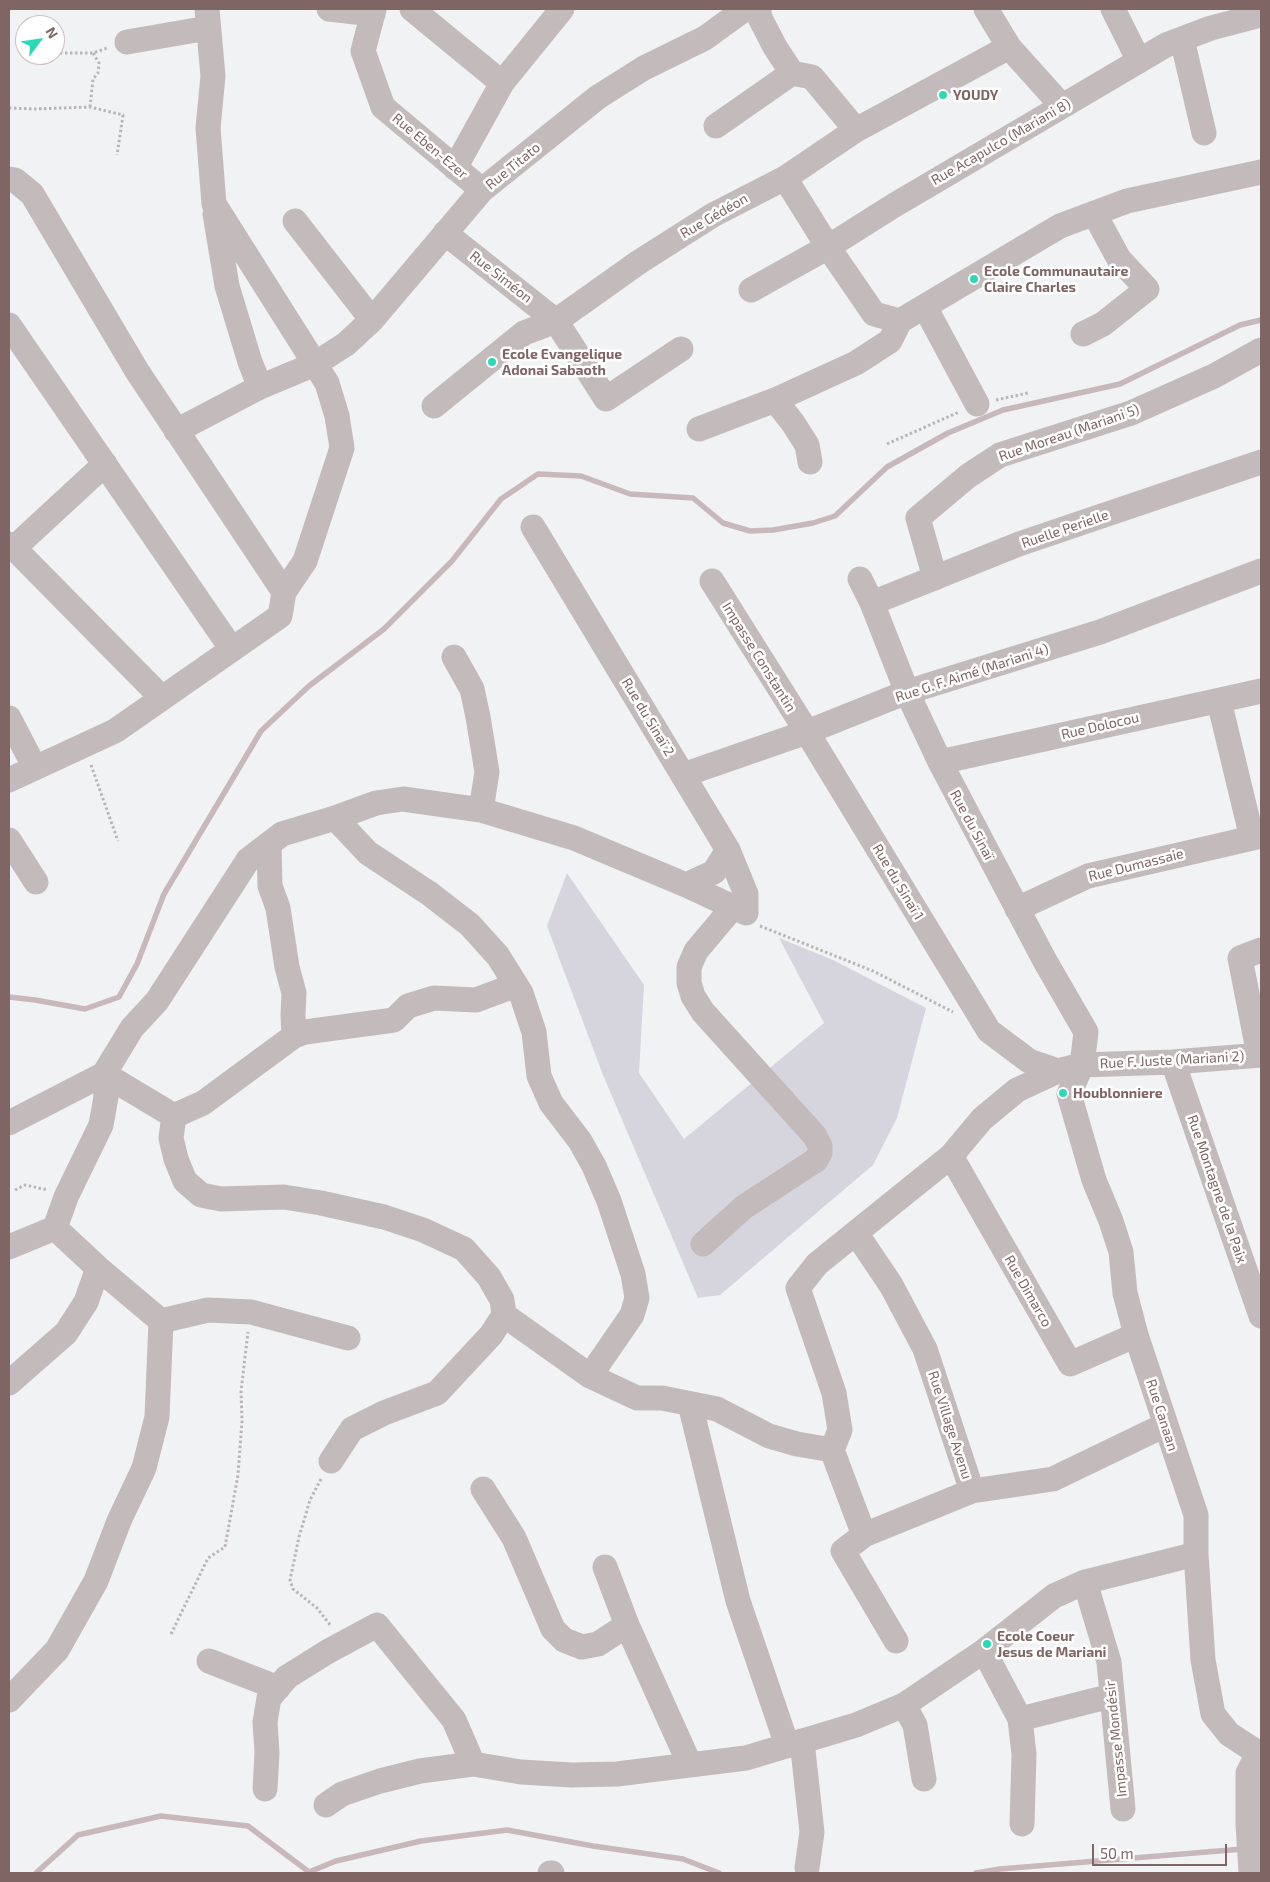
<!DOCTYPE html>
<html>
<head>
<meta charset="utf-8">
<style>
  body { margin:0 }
  #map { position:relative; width:1270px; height:1882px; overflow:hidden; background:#f1f2f4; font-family:"Exo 2",sans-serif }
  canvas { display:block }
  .frame { position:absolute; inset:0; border:10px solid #806565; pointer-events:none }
  .north { position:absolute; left:15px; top:15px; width:50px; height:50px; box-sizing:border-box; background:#fff; border:1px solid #ccc1c1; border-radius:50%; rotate:59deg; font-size:14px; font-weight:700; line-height:20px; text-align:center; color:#806565 }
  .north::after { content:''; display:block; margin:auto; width:18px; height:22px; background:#2dd8b6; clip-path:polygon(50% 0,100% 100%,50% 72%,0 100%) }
  .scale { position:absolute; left:1092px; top:1844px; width:135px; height:22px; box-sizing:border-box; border:2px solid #806565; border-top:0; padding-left:6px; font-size:15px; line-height:18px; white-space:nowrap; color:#806565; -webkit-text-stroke:4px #fff; paint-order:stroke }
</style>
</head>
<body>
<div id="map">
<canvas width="1270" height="1882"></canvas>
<div class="frame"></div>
<div class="north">N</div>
<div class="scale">50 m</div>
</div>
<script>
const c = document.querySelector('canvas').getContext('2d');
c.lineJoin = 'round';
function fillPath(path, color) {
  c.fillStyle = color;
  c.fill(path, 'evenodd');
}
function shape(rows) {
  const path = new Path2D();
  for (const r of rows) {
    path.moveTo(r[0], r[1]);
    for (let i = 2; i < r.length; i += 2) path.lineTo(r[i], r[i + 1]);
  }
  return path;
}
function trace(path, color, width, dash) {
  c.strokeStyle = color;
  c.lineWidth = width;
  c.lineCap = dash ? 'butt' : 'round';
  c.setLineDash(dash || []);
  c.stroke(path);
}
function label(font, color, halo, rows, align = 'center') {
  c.font = font + ' "Exo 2",sans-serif';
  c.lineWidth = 5;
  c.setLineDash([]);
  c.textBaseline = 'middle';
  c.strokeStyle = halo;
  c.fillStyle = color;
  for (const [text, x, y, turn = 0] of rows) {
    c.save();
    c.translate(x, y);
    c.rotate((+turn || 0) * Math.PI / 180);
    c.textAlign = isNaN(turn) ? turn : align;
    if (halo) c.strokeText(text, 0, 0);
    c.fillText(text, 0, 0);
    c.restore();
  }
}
fillPath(shape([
  [567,873,644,985,639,1073,684,1139,824,1023,779,938,833,960,926,1008,897,1118,873,1165,720,1295,698,1298,603,1075,547,926]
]), '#d6d5de');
trace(shape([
  [9,997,35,1000,85,1009,119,997,137,964,164,894,261,731,309,686,384,629,452,561,501,499,538,474,581,476,630,494,693,498,723,523,750,531,773,530,813,523,835,516,887,467,948,433,1003,410,1120,384,1240,325,1261,320],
  [36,1873,78,1835,161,1816,248,1826,309,1872,336,1861,421,1841,507,1830,593,1846,683,1859,719,1873],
  [976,1873,1000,1869,1243,1849]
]), '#c8b8bc', 5.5);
trace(shape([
  [55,53,93,53,107,48],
  [90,107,93,79,98,73,99,63,93,53],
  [9,108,34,109,90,107,123,115,117,155],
  [996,400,1028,393],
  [887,444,959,412],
  [91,765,118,841],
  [760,926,873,971,953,1012],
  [15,1190,25,1185,48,1190],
  [321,1479,310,1500,299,1537,290,1580,293,1589,317,1608,331,1626],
  [171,1634,208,1558,225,1547,238,1475,242,1421,241,1391,248,1332]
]), '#bbb6b6', 3, [2.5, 2.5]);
trace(shape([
  [329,9,373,14],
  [374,9,363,51,383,107,482,190],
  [412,9,502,83,562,9],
  [759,9,759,16,775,47,792,73,812,77,856,130],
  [986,9,1009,47,1062,106],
  [1113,9,1139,61],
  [1182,39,1204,133],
  [127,42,208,28],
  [716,126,792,73],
  [455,168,502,83],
  [785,178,828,247,874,314,900,321],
  [9,179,15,180,32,194,137,371,284,592],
  [215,214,227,286,250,362,260,387],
  [295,221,372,320],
  [445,233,556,321,606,399,681,349],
  [751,290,828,247,893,206,1166,45,1211,28,1261,15],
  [925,307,977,404],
  [9,325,231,648],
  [1083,334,1103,324,1147,289,1119,259,1094,213],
  [775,400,793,423,807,445,810,462],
  [434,406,524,333,556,321,639,262,713,215,785,178,856,130,1009,47],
  [699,429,775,400,856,363,890,341,900,321,1060,226,1127,201,1261,172],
  [176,431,260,387,315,364,346,344,372,320,482,190,598,97,644,68,705,38,745,9],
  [9,544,14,548,105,464],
  [14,548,162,698],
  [935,578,918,518,968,476,1000,455,1131,413,1214,376,1261,350],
  [860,579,872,603,907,692,940,762,1045,961,1086,1032,1082,1065,1069,1094,1094,1180,1111,1221,1121,1252,1125,1293,1136,1335,1196,1515,1196,1554,1203,1660,1213,1714,1229,1734,1258,1753],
  [712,581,807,732,989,1031,1029,1061,1058,1071],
  [872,603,1019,544,1261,462],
  [454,657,472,689,478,717,487,772,481,810],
  [1219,701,1252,838],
  [9,718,35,768],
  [940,762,1261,691],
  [683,775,807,732,907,692,1100,632,1261,571],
  [9,780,115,731,280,616,284,592,305,561,342,448,337,416,327,383,214,204,208,128,213,76,207,9],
  [335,818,368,853,430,894,470,925,498,956,521,993,534,1032,539,1076,551,1103,580,1141,594,1166,609,1201,633,1274,637,1298,632,1315,590,1376],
  [9,840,36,882],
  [269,844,270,886,278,908,287,967,294,993,293,1015,294,1036],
  [686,885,714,872,728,850],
  [1017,909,1088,876,1261,836],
  [1259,1055,1240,958,1261,950],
  [1173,1062,1261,1316],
  [104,1074,174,1116],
  [174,1116,171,1138,176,1159,185,1181,201,1195,221,1199,284,1197,321,1203,384,1217,423,1230,464,1249,489,1277,502,1300,504,1315,491,1335,437,1393,384,1413,352,1429,331,1461],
  [174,1116,203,1103,294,1036,305,1032,394,1020,408,1006,434,998,476,1000,516,985],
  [9,1123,104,1074,132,1028,157,1001,248,860,282,834,335,818,376,803,403,799,481,810,574,838,686,885,746,913,746,894,728,850,533,527],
  [951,1156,1070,1364,1136,1335],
  [856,1233,891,1285,925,1349,972,1491,1053,1479,1165,1425],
  [703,1244,744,1207,816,1160,820,1153,820,1146,815,1136,703,1012,693,996,689,983,689,967,696,951,733,907],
  [9,1247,55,1228,66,1197,101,1125,106,1097,104,1074],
  [504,1315,590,1376,637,1398,662,1398,717,1409,769,1436,797,1444,832,1450,864,1535,972,1491],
  [161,1321,208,1310,251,1312,348,1338],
  [9,1383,66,1333,86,1302,98,1268],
  [690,1404,738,1601,787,1745],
  [832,1450,840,1430,834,1393,798,1288,817,1264,951,1156,982,1119,1017,1090,1058,1071,1082,1065,1173,1062,1261,1055],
  [483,1489,514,1538,553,1629,564,1640,582,1647,598,1644,627,1625],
  [864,1535,843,1551,896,1641],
  [605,1567,627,1625,690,1765],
  [1085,1582,1109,1662,1123,1809],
  [984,1651,1020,1719,1024,1754,1022,1824],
  [209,1661,278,1688],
  [9,1700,57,1650,96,1581,119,1521,144,1468,157,1417,161,1321,98,1268,55,1228],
  [904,1705,915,1725,924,1779],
  [1020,1719,1111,1696],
  [802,1741,812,1832,807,1868],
  [265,1789,267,1753,265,1722,269,1698,287,1677,327,1652,377,1625,454,1720,473,1764],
  [326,1805,342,1794,380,1781,420,1771,473,1764,521,1772,572,1775,617,1774,746,1758,856,1725,904,1705,984,1651,1054,1596,1085,1582,1196,1554],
  [550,1873,552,1873],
  [1251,1873,1248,1824,1248,1773,1258,1753,1261,1753]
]), '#c3bbbb', 25);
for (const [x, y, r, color] of [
  [943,95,5,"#2dd8b6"],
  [974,279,5,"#2dd8b6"],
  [492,362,5,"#2dd8b6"],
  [1063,1093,5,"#2dd8b6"],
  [987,1644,5,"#2dd8b6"]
]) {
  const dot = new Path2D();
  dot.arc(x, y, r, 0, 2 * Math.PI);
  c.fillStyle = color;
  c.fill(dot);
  trace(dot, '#fff', 2);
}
label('bold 14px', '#806565', '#fff', [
  ["YOUDY",953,95],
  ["Ecole Communautaire",984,271],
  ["Claire Charles",984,287],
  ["Ecole Evangelique",502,354],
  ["Adonai Sabaoth",502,370],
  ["Houblonniere",1073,1093],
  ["Ecole Coeur",997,1636],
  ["Jesus de Mariani",997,1652]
], 'left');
label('14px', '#806565', '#fff', [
  ["Rue Acapulco (Mariani 8)",1001,142,-30],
  ["Rue Eben-Ezer",430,146,40],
  ["Rue Titato",513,166,-39],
  ["Rue Gédéon",714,216,-30],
  ["Rue Siméon",501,277,38],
  ["Rue Moreau (Mariani 5)",1069,433,-19],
  ["Ruelle Perielle",1065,529,-19],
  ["Impasse Constantin",759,657,58],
  ["Rue G. F. Aimé (Mariani 4)",972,673,-18],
  ["Rue du Sinaï 2",648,717,59],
  ["Rue Dolocou",1100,726,-13],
  ["Rue du Sinaï",972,825,62],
  ["Rue Dumassaie",1136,865,-14],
  ["Rue du Sinaï 1",898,882,59],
  ["Rue F. Juste (Mariani 2)",1172,1060,-3],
  ["Rue Montagne de la Paix",1217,1189,71],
  ["Rue Dimarco",1028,1291,60],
  ["Rue Canaan",1162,1415,72],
  ["Rue Village Avenu",950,1425,72],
  ["Impasse Mondésir",1116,1739,-96]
]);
</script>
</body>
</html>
